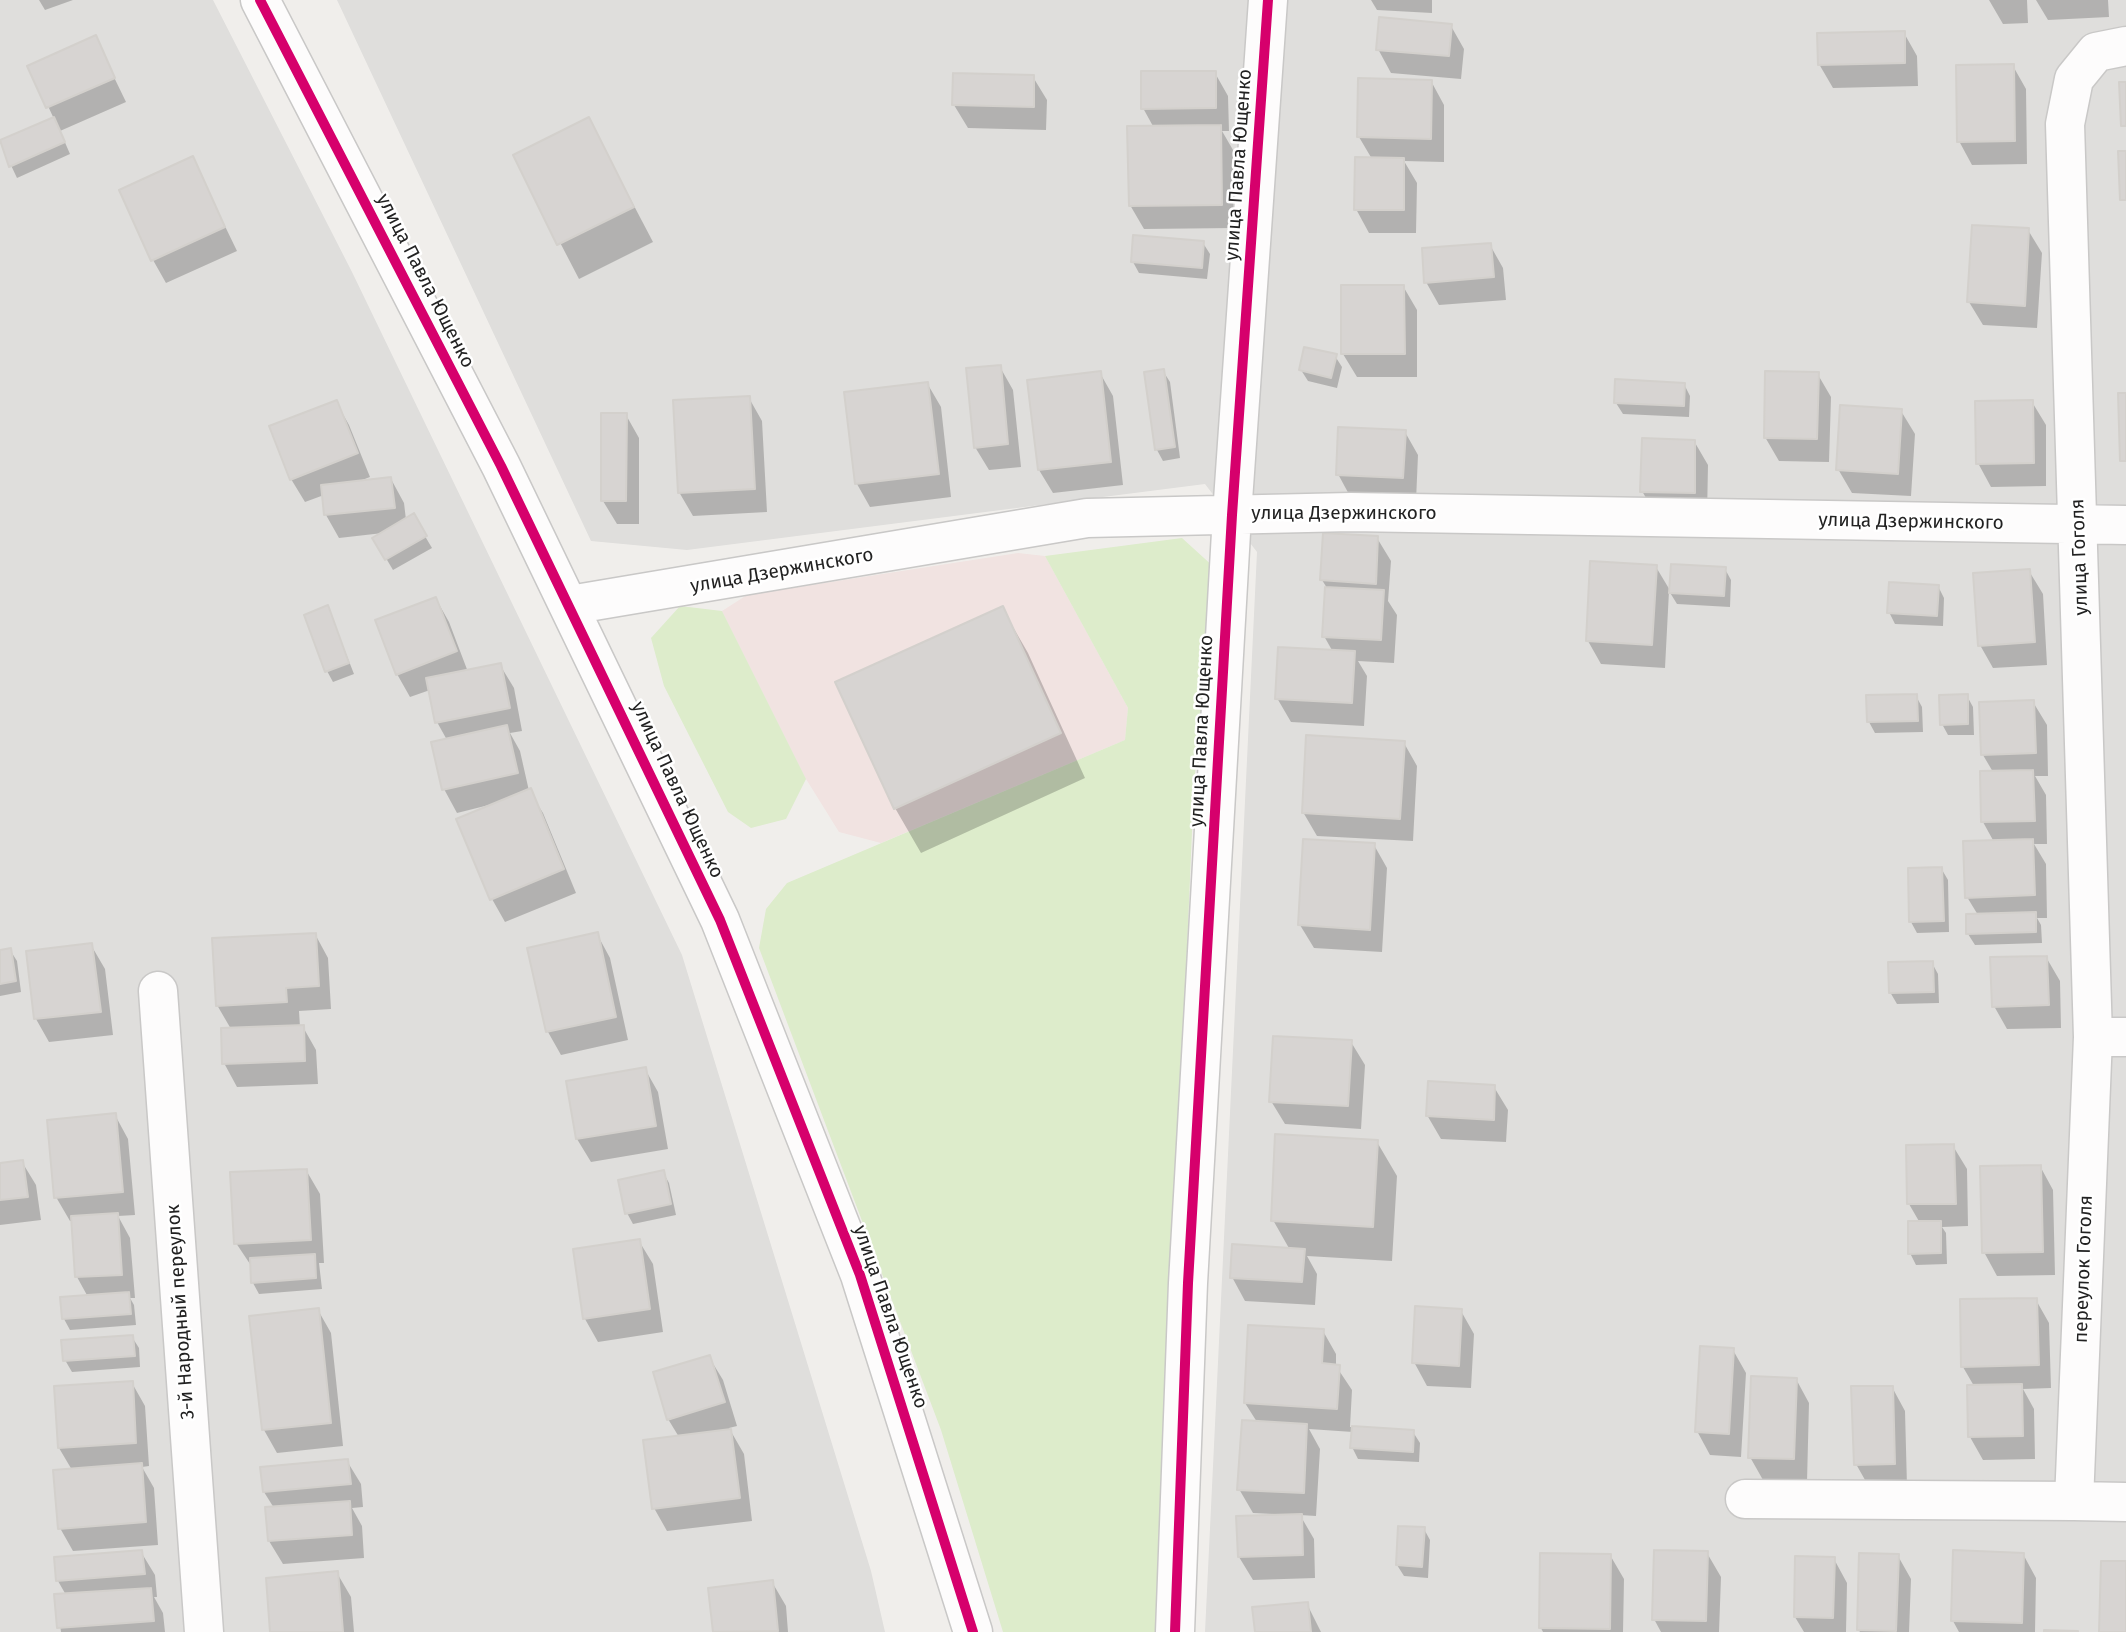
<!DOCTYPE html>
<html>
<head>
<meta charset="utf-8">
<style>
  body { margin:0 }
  canvas { display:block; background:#f0eeeb }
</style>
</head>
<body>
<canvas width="2126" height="1632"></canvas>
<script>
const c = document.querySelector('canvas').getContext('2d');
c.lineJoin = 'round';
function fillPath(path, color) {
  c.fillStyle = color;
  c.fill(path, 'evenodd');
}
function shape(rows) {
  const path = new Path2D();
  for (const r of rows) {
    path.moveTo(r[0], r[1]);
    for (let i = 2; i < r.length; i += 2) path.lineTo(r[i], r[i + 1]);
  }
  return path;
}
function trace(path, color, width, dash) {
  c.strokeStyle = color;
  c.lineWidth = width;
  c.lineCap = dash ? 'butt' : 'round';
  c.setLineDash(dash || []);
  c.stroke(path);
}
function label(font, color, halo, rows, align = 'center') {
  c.font = font + ' "Fira Sans",sans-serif';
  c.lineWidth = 5;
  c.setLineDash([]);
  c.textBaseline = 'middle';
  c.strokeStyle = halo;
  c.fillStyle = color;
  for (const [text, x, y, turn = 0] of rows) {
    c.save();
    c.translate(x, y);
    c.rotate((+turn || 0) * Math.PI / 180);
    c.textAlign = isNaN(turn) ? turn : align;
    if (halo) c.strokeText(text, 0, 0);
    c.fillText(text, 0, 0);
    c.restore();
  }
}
fillPath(shape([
  [0,0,213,0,352,272,682,955,871,1571,885,1632,0,1632],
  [337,0,2126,0,2126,1632,1205,1632,1257,552,1205,484,687,550,591,541]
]), '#dfdedc');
fillPath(shape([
  [1018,553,1045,556,1128,708,1125,740,881,843,839,832,806,779,722,611,747,595]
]), '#f1e3e1');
fillPath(shape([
  [1182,538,1215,568,1194,784,1158,1632,1003,1632,941,1430,759,948,766,909,787,883,1125,740,1128,708,1045,556],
  [680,606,722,611,806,779,786,819,751,828,728,812,664,686,651,638]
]), '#ddeccb');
fillPath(shape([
  [39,0,73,0,45,10],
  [1371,0,1432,0,1432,13,1377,10],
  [1989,0,2027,0,2028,23,2003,24],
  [2036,0,2108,0,2109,17,2048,20],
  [1451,26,1464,49,1461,79,1391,73,1378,49],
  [1904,33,1917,56,1918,86,1833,88,1819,64],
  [95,38,126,102,60,131,70,154,17,178,0,142,54,119,30,67],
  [2013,66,2026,89,2027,164,1972,165,1959,141],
  [1215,73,1228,96,1229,131,1222,131,1233,150,1234,228,1144,229,1130,205,1154,128,1143,108],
  [1033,77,1047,100,1046,130,968,128,954,105],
  [1431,81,1444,105,1444,162,1404,161,1417,183,1416,233,1369,233,1356,209,1372,159,1359,137],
  [589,120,653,242,579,279,515,156],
  [192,158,237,251,166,283,153,260],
  [2028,230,2042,253,2037,328,1983,325,1969,302],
  [1203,243,1210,254,1207,279,1139,273,1133,262],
  [1490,245,1503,268,1506,300,1439,305,1426,282],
  [1403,286,1417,310,1417,377,1357,377,1343,354],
  [1335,356,1342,367,1337,388,1308,381,1301,370],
  [1000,367,1013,390,1021,467,989,470,975,447],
  [1163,371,1170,382,1180,458,1163,461,1157,450,1146,373],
  [1100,373,1113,396,1123,485,1053,493,1039,470],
  [1817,373,1831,397,1829,462,1779,461,1765,437],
  [927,383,941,407,951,497,870,507,857,484],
  [1684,384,1690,396,1689,417,1623,414,1616,403],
  [749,398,762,421,767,512,693,516,679,492],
  [336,402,349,425,370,477,357,482,391,479,404,503,406,520,413,516,432,548,393,570,374,538,383,533,339,538,326,515,324,495,305,502,291,479],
  [2032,402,2046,425,2046,486,1991,487,1978,463],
  [1901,411,1915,434,1911,496,1852,493,1838,469],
  [626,415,639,438,639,524,617,524,603,501],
  [1405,432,1418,455,1416,501,1351,498,1338,474],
  [1694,441,1708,465,1707,516,1656,515,1642,491],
  [1377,538,1391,561,1388,601,1397,615,1394,663,1358,661,1367,676,1364,726,1291,722,1277,698,1333,652,1324,636,1327,588,1322,580],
  [1656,567,1671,592,1725,569,1731,580,1730,607,1677,604,1669,591,1665,668,1601,664,1588,641],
  [2029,571,2043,594,2047,665,1993,668,1980,645],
  [1938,586,1944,598,1943,626,1895,624,1889,612],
  [436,599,449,622,468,672,500,665,514,688,522,731,510,733,520,751,529,791,543,813,576,893,505,922,492,899,489,805,457,813,444,789,447,740,437,722,430,690,410,697,397,674],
  [328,608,354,674,333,682,327,671],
  [1002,608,1028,653,1085,778,921,853,895,808],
  [1916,696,1922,707,1923,732,1875,733,1869,722],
  [1967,696,1973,707,1974,735,1948,735,1942,724],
  [2033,702,2047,725,2048,776,2035,776,2046,795,2047,844,2034,844,2046,864,2047,918,2037,918,2041,925,2042,943,1975,945,1968,934,1968,916,1978,915,1967,897,1994,842,1983,822,1993,772,1983,755],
  [1404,743,1417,766,1413,841,1317,836,1303,812],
  [1374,845,1387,868,1382,952,1314,948,1300,925],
  [1941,868,1948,880,1949,932,1917,933,1911,922],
  [315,934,328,958,331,1009,299,1011,300,1027,303,1027,316,1050,318,1084,237,1087,224,1063,231,1029,217,1005],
  [597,934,610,958,628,1040,561,1055,548,1032,529,949],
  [91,945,105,969,113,1035,49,1042,36,1019],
  [10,950,17,961,21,992,0,996,0,952],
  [2046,957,2060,981,2061,1028,2007,1029,1994,1006],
  [1932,963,1938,974,1939,1003,1897,1004,1890,992],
  [1351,1042,1365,1065,1361,1129,1285,1124,1271,1101],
  [645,1069,658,1092,668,1149,591,1162,577,1139,568,1082],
  [1494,1087,1508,1110,1506,1142,1441,1139,1427,1115],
  [115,1115,128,1139,135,1215,118,1216,130,1238,135,1298,130,1298,134,1305,136,1325,70,1330,64,1319,62,1299,88,1297,77,1277,73,1221,70,1221,56,1197],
  [1377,1142,1397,1176,1392,1261,1307,1256,1317,1274,1315,1305,1245,1301,1232,1277,1290,1250,1273,1220],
  [1953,1146,1967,1169,1968,1226,1942,1227,1946,1233,1947,1264,1916,1265,1910,1253,1920,1223,1909,1204],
  [22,1162,36,1185,41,1220,0,1225,0,1165],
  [2040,1166,2053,1190,2055,1275,1997,1276,1984,1252],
  [306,1170,320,1194,324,1263,319,1263,322,1289,259,1294,253,1283,252,1267,236,1243],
  [663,1172,669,1183,676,1215,633,1224,627,1213],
  [639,1241,653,1264,663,1332,598,1342,585,1319,575,1250],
  [2036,1300,2049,1323,2051,1388,2023,1389,2034,1409,2035,1459,1983,1460,1970,1437,1974,1386,1963,1367],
  [318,1310,331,1333,343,1446,277,1453,264,1430,251,1317],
  [1461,1311,1474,1334,1471,1388,1427,1386,1414,1362],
  [1323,1331,1336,1354,1336,1366,1352,1390,1350,1427,1413,1432,1420,1443,1419,1462,1358,1459,1352,1447,1353,1432,1309,1429,1320,1449,1316,1516,1300,1515,1314,1539,1315,1578,1253,1580,1239,1557,1238,1518,1274,1516,1274,1514,1253,1513,1239,1489,1257,1422,1245,1403],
  [132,1337,139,1348,140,1367,72,1372,65,1360],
  [1733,1350,1746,1373,1741,1457,1710,1455,1697,1431],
  [709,1357,723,1380,737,1426,729,1428,744,1454,752,1521,667,1531,654,1508,679,1437,668,1419],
  [1796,1379,1809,1403,1807,1482,1763,1480,1750,1457],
  [132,1383,145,1406,149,1466,142,1467,154,1488,158,1545,73,1551,60,1528,72,1470,59,1448,55,1387],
  [1892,1387,1905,1411,1907,1486,1869,1487,1856,1464],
  [347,1461,361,1484,363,1507,352,1508,362,1526,364,1558,283,1564,269,1541,274,1508,264,1492],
  [1424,1529,1430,1540,1428,1578,1404,1576,1397,1565],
  [141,1552,155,1575,157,1597,154,1597,163,1613,165,1632,61,1632,56,1596,66,1595,58,1581],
  [1707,1553,1721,1577,1719,1632,1661,1632,1654,1619],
  [2023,1554,2036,1578,2035,1632,1959,1632,1953,1621],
  [1610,1555,1624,1579,1623,1632,1543,1632,1541,1628],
  [1898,1556,1911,1579,1909,1632,1860,1632,1858,1629],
  [1834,1559,1847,1583,1846,1632,1804,1632,1795,1617],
  [337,1573,351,1597,354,1632,272,1632],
  [772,1582,786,1606,788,1632,715,1632,710,1589],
  [1307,1604,1321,1632,1256,1632]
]), '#0003');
const building = shape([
  [1379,17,1452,24,1449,56,1376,50,1379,17],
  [1905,31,1905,63,1818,65,1817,33,1905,31],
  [96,35,115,78,46,108,27,66,96,35],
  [2014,64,2015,141,1957,142,1956,65,2014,64],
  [1141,71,1216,71,1216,108,1141,109,1141,71],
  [953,73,1034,75,1034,107,952,105,953,73],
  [1358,78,1432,80,1431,139,1357,137,1358,78],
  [2119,82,2126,82,2126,126,2121,126,2119,82],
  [54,117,65,142,9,167,0,140,54,117],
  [589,117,634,207,557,245,513,155,589,117],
  [1221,125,1222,205,1129,206,1127,126,1221,125],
  [2118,151,2126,151,2126,200,2120,200,2118,151],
  [193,156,225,227,151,261,119,190,193,156],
  [1355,157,1404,158,1404,210,1354,210,1355,157],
  [1972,225,2029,228,2025,306,1967,302,1972,225],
  [1133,235,1204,241,1202,268,1131,262,1133,235],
  [1491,243,1494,277,1424,283,1422,248,1491,243],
  [1341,285,1404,285,1405,354,1341,354,1341,285],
  [1304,347,1337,354,1331,378,1299,370,1304,347],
  [1001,365,1008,444,974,448,966,368,1001,365],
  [1164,369,1175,447,1155,450,1144,372,1164,369],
  [1101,371,1111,462,1038,470,1027,380,1101,371],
  [1765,371,1819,372,1817,439,1764,438,1765,371],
  [1615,379,1685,383,1684,406,1614,403,1615,379],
  [928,382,939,474,855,484,844,392,928,382],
  [2118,393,2126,393,2126,461,2120,461,2118,393],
  [750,396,755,489,678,493,673,400,750,396],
  [337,400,358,453,290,480,269,426,337,400],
  [2033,400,2034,463,1976,464,1975,401,2033,400],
  [1840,405,1902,409,1898,474,1836,470,1840,405],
  [601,413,627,413,626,501,601,501,601,413],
  [1338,427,1406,430,1403,478,1336,475,1338,427],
  [1642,438,1695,440,1695,493,1640,492,1642,438],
  [391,477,395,508,324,515,321,485,391,477],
  [414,513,427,536,385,560,372,538,414,513],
  [1323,533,1378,536,1376,584,1320,580,1323,533],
  [1590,561,1657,565,1652,645,1586,641,1590,561],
  [1671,564,1726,567,1724,596,1669,593,1671,564],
  [2030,569,2035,642,1978,646,1973,573,2030,569],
  [1889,582,1939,585,1937,616,1887,613,1889,582],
  [1325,587,1384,590,1381,640,1322,637,1325,587],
  [436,597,457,651,396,675,375,620,436,597],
  [328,605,349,663,325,672,304,615,328,605],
  [1003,606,1061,733,894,809,835,682,1003,606],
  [1278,647,1355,651,1352,703,1275,699,1278,647],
  [501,663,510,708,435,723,426,678,501,663],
  [1917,694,1918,721,1867,722,1866,695,1917,694],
  [1968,694,1968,724,1940,725,1939,695,1968,694],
  [2034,700,2036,753,1981,755,1979,702,2034,700],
  [507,725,518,773,442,790,431,742,507,725],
  [1306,735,1405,741,1400,819,1302,813,1306,735],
  [2033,770,2035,821,1981,822,1980,771,2033,770],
  [531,788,564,869,490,900,456,819,531,788],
  [1303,839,1375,843,1370,930,1298,925,1303,839],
  [2033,839,2035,895,1965,898,1963,841,2033,839],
  [1942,867,1944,921,1909,922,1908,868,1942,867],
  [2036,912,2036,932,1966,934,1966,914,2036,912],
  [598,932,616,1017,546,1032,527,948,598,932],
  [316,933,319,986,286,988,287,1002,216,1006,212,938,316,933],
  [92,943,101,1012,34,1019,26,951,92,943],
  [11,948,16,981,0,984,0,950,11,948],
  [2047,956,2049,1005,1992,1007,1990,957,2047,956],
  [1933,961,1934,992,1889,993,1888,962,1933,961],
  [304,1025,305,1061,222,1064,221,1028,304,1025],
  [1273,1036,1352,1040,1348,1106,1269,1102,1273,1036],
  [646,1067,656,1126,576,1139,566,1081,646,1067],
  [1428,1081,1495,1085,1494,1120,1426,1116,1428,1081],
  [116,1113,123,1192,54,1198,47,1120,116,1113],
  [1275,1134,1378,1140,1373,1227,1271,1221,1275,1134],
  [1954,1144,1956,1204,1907,1204,1906,1145,1954,1144],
  [23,1160,28,1197,0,1200,0,1163,23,1160],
  [2041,1165,2043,1252,1982,1253,1980,1166,2041,1165],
  [307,1169,311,1240,234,1244,230,1172,307,1169],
  [664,1170,671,1204,625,1214,618,1180,664,1170],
  [118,1213,122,1275,75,1277,71,1216,118,1213],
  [1908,1221,1941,1221,1941,1253,1908,1254,1908,1221],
  [640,1239,650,1309,583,1319,573,1249,640,1239],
  [1232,1244,1305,1249,1302,1282,1230,1278,1232,1244],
  [315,1254,316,1278,251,1283,250,1258,315,1254],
  [129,1292,131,1314,62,1319,60,1297,129,1292],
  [2037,1298,2039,1365,1961,1367,1960,1299,2037,1298],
  [1415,1306,1462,1309,1459,1366,1412,1363,1415,1306],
  [319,1308,331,1423,262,1430,249,1316,319,1308],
  [1248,1325,1324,1329,1322,1363,1340,1365,1337,1409,1244,1403,1248,1325],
  [133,1335,135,1356,63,1361,61,1340,133,1335],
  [1700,1346,1734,1348,1729,1434,1695,1432,1700,1346],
  [710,1355,725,1402,667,1420,653,1372,710,1355],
  [1751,1376,1797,1378,1794,1459,1748,1458,1751,1376],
  [133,1381,136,1443,58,1448,54,1386,133,1381],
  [2022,1384,2023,1436,1968,1437,1967,1385,2022,1384],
  [1851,1386,1893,1386,1895,1464,1854,1465,1851,1386],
  [1242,1420,1307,1424,1304,1493,1237,1490,1242,1420],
  [1352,1426,1414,1430,1413,1452,1350,1448,1352,1426],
  [731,1429,740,1498,652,1509,643,1440,731,1429],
  [348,1459,351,1484,263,1492,260,1467,348,1459],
  [142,1463,146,1522,58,1529,53,1470,142,1463],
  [350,1501,352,1535,268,1541,265,1507,350,1501],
  [1302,1514,1303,1555,1238,1557,1236,1516,1302,1514],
  [1398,1526,1425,1527,1422,1567,1396,1565,1398,1526],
  [142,1550,145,1574,56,1581,54,1557,142,1550],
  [1654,1550,1708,1551,1706,1621,1652,1620,1654,1550],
  [1953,1550,2024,1553,2022,1623,1951,1621,1953,1550],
  [1540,1553,1611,1554,1610,1629,1539,1628,1540,1553],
  [1859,1553,1899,1554,1896,1631,1857,1630,1859,1553],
  [1795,1556,1835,1557,1833,1618,1794,1617,1795,1556],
  [2101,1561,2126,1561,2126,1632,2099,1632,2101,1561],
  [338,1571,343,1632,270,1632,266,1578,338,1571],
  [773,1580,778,1631,713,1632,708,1588,773,1580],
  [151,1588,154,1621,57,1628,54,1594,151,1588],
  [1308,1602,1311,1632,1255,1632,1252,1607,1308,1602],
  [2044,1630,2078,1631,2078,1632,2044,1632,2044,1630]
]);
fillPath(building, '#d7d4d2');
trace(building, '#d3d0cc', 2);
const minor = shape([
  [260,0,501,466,720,920,860,1275,973,1632],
  [2126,46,2096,52,2074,79,2065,124,2093,1037,2126,1037],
  [570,605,1087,518,1351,512,2126,525],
  [158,991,204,1632],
  [2093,1037,2074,1501,2126,1502],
  [1745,1499,2074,1501],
  [1175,1632,1188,1283,1232,515,1268,0]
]);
trace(minor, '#c9c8c7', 41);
trace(minor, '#fdfcfc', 38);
trace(shape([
  [260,0,501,466,720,920,860,1275,973,1632],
  [1175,1632,1188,1283,1232,515,1268,0]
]), '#d6006c', 10);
label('19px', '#222', '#fff', [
  ["улица Павла Ющенко",1239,165,-86],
  ["улица Павла Ющенко",425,281,63],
  ["улица Дзержинского",1344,514],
  ["улица Дзержинского",1911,522,1],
  ["улица Гоголя",2080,557,-92],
  ["улица Дзержинского",782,571,-10],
  ["улица Павла Ющенко",1202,731,-87],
  ["улица Павла Ющенко",677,790,65],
  ["переулок Гоголя",2084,1269,-88],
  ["3-й Народный переулок",181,1312,-94],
  ["улица Павла Ющенко",890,1317,71]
]);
</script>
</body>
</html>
